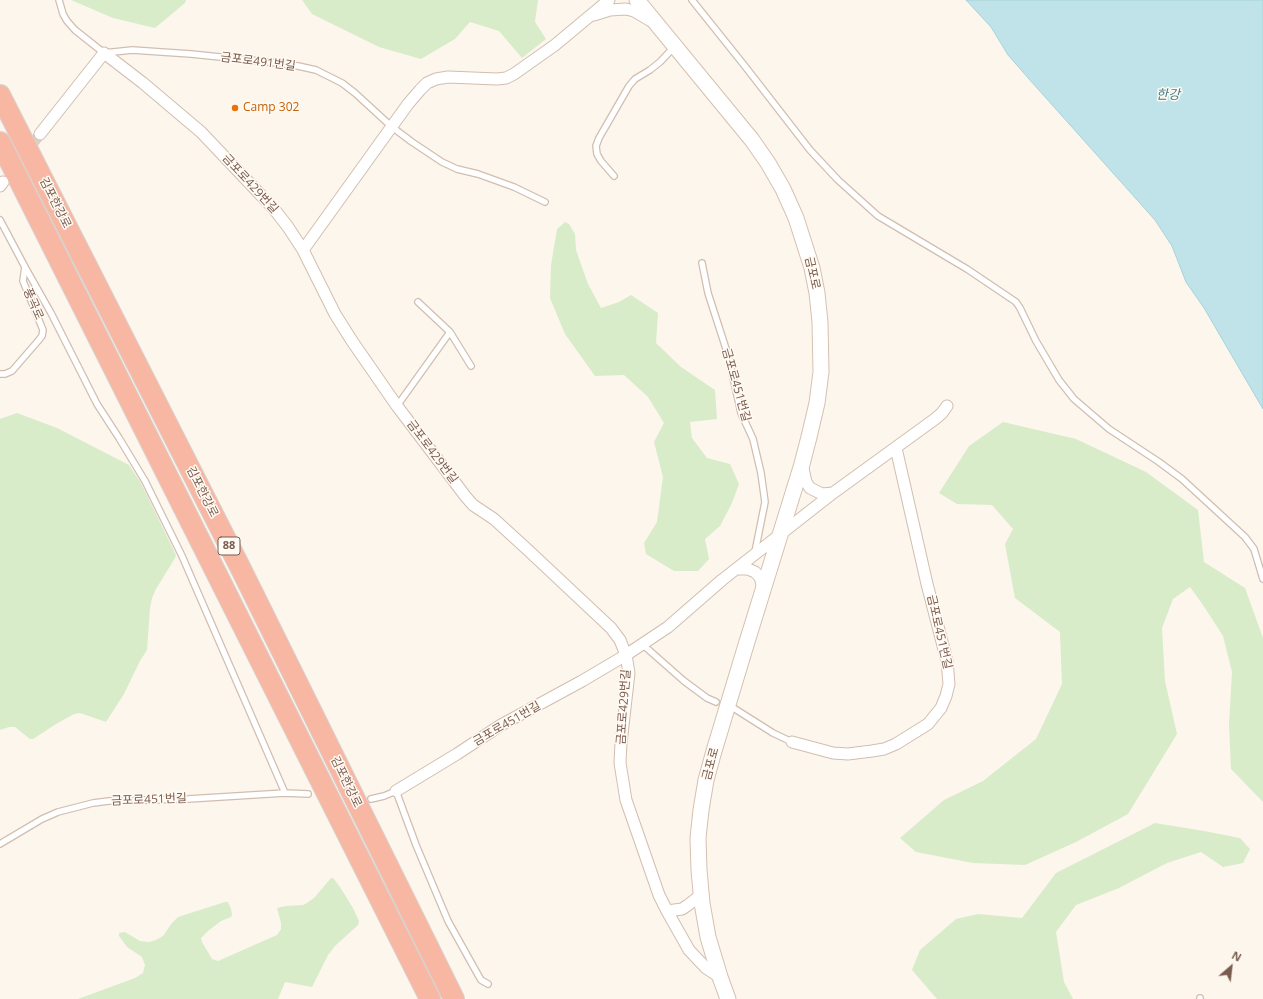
<!DOCTYPE html>
<html>
<head>
<meta charset="utf-8">
<style>
  body { margin:0 }
  #map { position:relative; width:1263px; height:999px; overflow:hidden; background:#fdf6ec; font-family:"Open Sans",sans-serif }
  canvas { display:block }
  .north { position:absolute; left:1211px; top:947px; width:40px; height:40px; -webkit-text-stroke:3px #fffaf3; paint-order:stroke; rotate:28deg; font-size:11px; font-weight:700; line-height:16px; text-align:center; color:#7a5c4d }
  .north::after { content:''; display:block; margin:auto; width:14px; height:18px; background:#7a5c4d; clip-path:polygon(50% 0,100% 100%,50% 72%,0 100%) }
</style>
</head>
<body>
<div id="map">
<canvas width="1263" height="999"></canvas>
<div class="north">N</div>
</div>
<script>
const c = document.querySelector('canvas').getContext('2d');
c.lineJoin = 'round';
function fillPath(path, color) {
  c.fillStyle = color;
  c.fill(path, 'evenodd');
}
function shape(rows) {
  const path = new Path2D();
  for (const r of rows) {
    path.moveTo(r[0], r[1]);
    for (let i = 2; i < r.length; i += 2) path.lineTo(r[i], r[i + 1]);
  }
  return path;
}
function trace(path, color, width, dash) {
  c.strokeStyle = color;
  c.lineWidth = width;
  c.lineCap = dash ? 'butt' : 'round';
  c.setLineDash(dash || []);
  c.stroke(path);
}
function label(font, color, halo, rows, align = 'center') {
  c.font = font + ' "Open Sans","Noto Sans KR",sans-serif';
  c.lineWidth = 3;
  c.setLineDash([]);
  c.textBaseline = 'middle';
  c.strokeStyle = halo;
  c.fillStyle = color;
  for (const [text, x, y, turn = 0] of rows) {
    c.save();
    c.translate(x, y);
    c.rotate((+turn || 0) * Math.PI / 180);
    c.textAlign = isNaN(turn) ? turn : align;
    if (halo) c.strokeText(text, 0, 0);
    c.fillText(text, 0, 0);
    c.restore();
  }
}
fillPath(shape([
  [71,0,186,0,185,3,155,28,113,18],
  [302,0,538,0,535,22,546,39,522,58,499,31,470,22,455,39,421,59,379,47,312,14],
  [565,222,569,224,575,234,576,250,588,284,601,308,619,302,631,295,658,313,656,343,681,367,715,390,717,419,690,422,692,438,707,458,730,464,739,484,732,503,720,526,705,539,709,559,698,571,674,571,646,554,644,543,657,522,663,477,654,442,664,423,648,397,624,375,595,376,565,334,550,298,551,265,557,229],
  [17,413,57,428,129,465,141,483,176,555,175,558,156,589,152,598,150,608,147,650,140,661,124,694,106,722,80,713,74,714,56,724,33,739,30,739,15,727,9,727,0,730,0,419],
  [1003,422,1076,439,1146,472,1198,510,1204,562,1245,588,1263,638,1263,802,1231,769,1229,724,1232,672,1223,636,1203,605,1190,587,1173,599,1162,628,1165,681,1177,734,1128,814,1076,842,1025,865,973,863,916,852,900,838,944,800,983,781,1036,739,1062,684,1060,632,1015,598,1005,544,1013,529,992,505,957,504,939,493,969,446],
  [1155,823,1204,831,1240,838,1250,849,1243,863,1223,867,1201,852,1167,863,1119,888,1076,905,1056,932,1064,982,1073,999,937,999,912,970,920,950,956,919,978,914,1022,918,1056,873],
  [331,878,333,878,340,887,353,908,359,921,358,925,335,946,328,955,312,987,285,982,278,999,78,999,135,978,143,973,145,965,142,957,127,947,119,936,119,933,125,932,140,941,149,942,156,940,163,936,172,923,178,917,225,902,228,902,231,909,232,915,231,917,221,921,208,931,201,938,202,942,212,959,218,961,277,935,281,929,281,923,277,908,286,906,303,905,307,903,314,898]
]), '#d8ecc9');
const water = shape([
  [966,0,1263,0,1263,409,1204,308,1186,282,1172,246,1155,220,1029,79,1008,55,991,27,966,0]
]);
fillPath(water, '#bfe3e8');
trace(water, '#a5d3da', 1);
trace(shape([
  [11,172,40,134]
]), '#dcd0c4', 11, [11, 5.5]);
const lane = shape([
  [59,0,63,14,67,21,75,30,104,53,132,50,191,54,269,62,298,66,316,70,342,83,355,93,392,127,412,142,442,162,457,169,478,174,514,187,545,202],
  [692,0,744,65,810,150,838,180,878,216,967,269,1016,302,1020,308,1036,341,1059,380,1074,399,1109,429,1159,462,1182,479,1245,537,1254,549,1263,579],
  [614,176,601,161,597,154,596,146,599,138,629,86,635,79,650,70,660,62,675,46],
  [0,220,25,267,23,281,43,330,42,336,38,341,12,371,5,374,0,374],
  [702,263,708,293,728,355,741,413,753,439,761,473,765,502,755,552],
  [25,267,51,313,97,404,119,438,145,481,182,556,285,793],
  [418,302,450,332],
  [397,406,450,332,471,366],
  [642,644,684,681,707,698,716,702],
  [735,709,773,733,792,742],
  [371,799,384,796,396,791,416,845,448,921,477,973,481,980,488,984],
  [0,844,42,819,58,812,93,803,109,801,188,799,285,793,308,794],
  [1200,999,1200,998]
]);
const street = shape([
  [594,15,610,10,626,9,634,11,651,21],
  [40,134,104,53,143,83,201,132,274,209,288,227,303,250,335,314,352,341,397,406,466,497,473,505,494,519,529,551,611,628,620,640,626,655,629,673,621,743,620,763,626,800,659,895,667,911,689,950,706,968,720,977],
  [0,186,3,182],
  [303,250,408,104,420,90,427,83,436,79,448,77,497,79,506,78,514,74,555,45,609,0],
  [802,464,806,482,810,488,822,494,833,493],
  [737,569,748,569,755,572,760,577,763,589],
  [792,742,833,753,848,754,872,751,884,749,896,744,928,724,941,708,946,696,949,684,947,661,927,584,896,448],
  [396,791,457,754,501,725,582,681,626,655,668,627,722,580,833,493,935,419,942,413,947,406],
  [667,911,682,909,688,905,702,894]
]);
const secondary = shape([
  [637,0,752,140,768,163,783,189,796,218,812,268,817,293,820,322,821,372,817,403,809,437,802,464,746,645,714,751,706,780,701,810,698,838,699,870,702,903,708,937,720,977,728,999]
]);
const highway = shape([
  [0,95,240,567,454,999],
  [0,142,430,999]
]);
trace(lane, '#d1beb0', 8);
trace(street, '#d1beb0', 13);
trace(secondary, '#d6c0b0', 17);
trace(highway, '#dad1cd', 22);
trace(lane, '#fff', 5.5);
trace(street, '#fff', 11);
trace(secondary, '#fff', 15);
trace(highway, '#f7b7a3', 20);
for (const [x, y, r, color] of [
  [235,108,4,"#e8710a"]
]) {
  const dot = new Path2D();
  dot.arc(x, y, r, 0, 2 * Math.PI);
  c.fillStyle = color;
  c.fill(dot);
  trace(dot, '#fffaf3', 1.5);
}
for (const [x, y, w] of [
  [229,546,22]
]) {
  const box = new Path2D();
  box.roundRect(x - w / 2, y - 9, w, 18, 3);
  c.fillStyle = '#fffaf3';
  c.fill(box);
  trace(box, '#7a5c4d', 1);
}
label('bold 11px', '#7a5c4d', null, [
  ["88",229,546]
]);
label('12px', '#7a5c4d', '#fffaf3', [
  ["금포로491번길",258,62,7],
  ["금포로429번길",250,184,47],
  ["김포한강로",55,203,63],
  ["금포로",812,273,77],
  ["풍곡로",33,304,66],
  ["금포로451번길",736,385,74],
  ["금포로429번길",432,452,53],
  ["김포한강로",202,492,63],
  ["금포로451번길",939,632,77],
  ["금포로429번길",624,707,-86],
  ["금포로451번길",507,724,-30],
  ["금포로",711,764,-75],
  ["김포한강로",346,782,64],
  ["금포로451번길",149,800,-2]
]);
label('12px', '#c56008', '#fffaf3', [
  ["Camp 302",243,108]
], 'left');
label('italic 13px', '#437c86', '#fffaf3', [
  ["한강",1168,95]
]);
</script>
</body>
</html>
